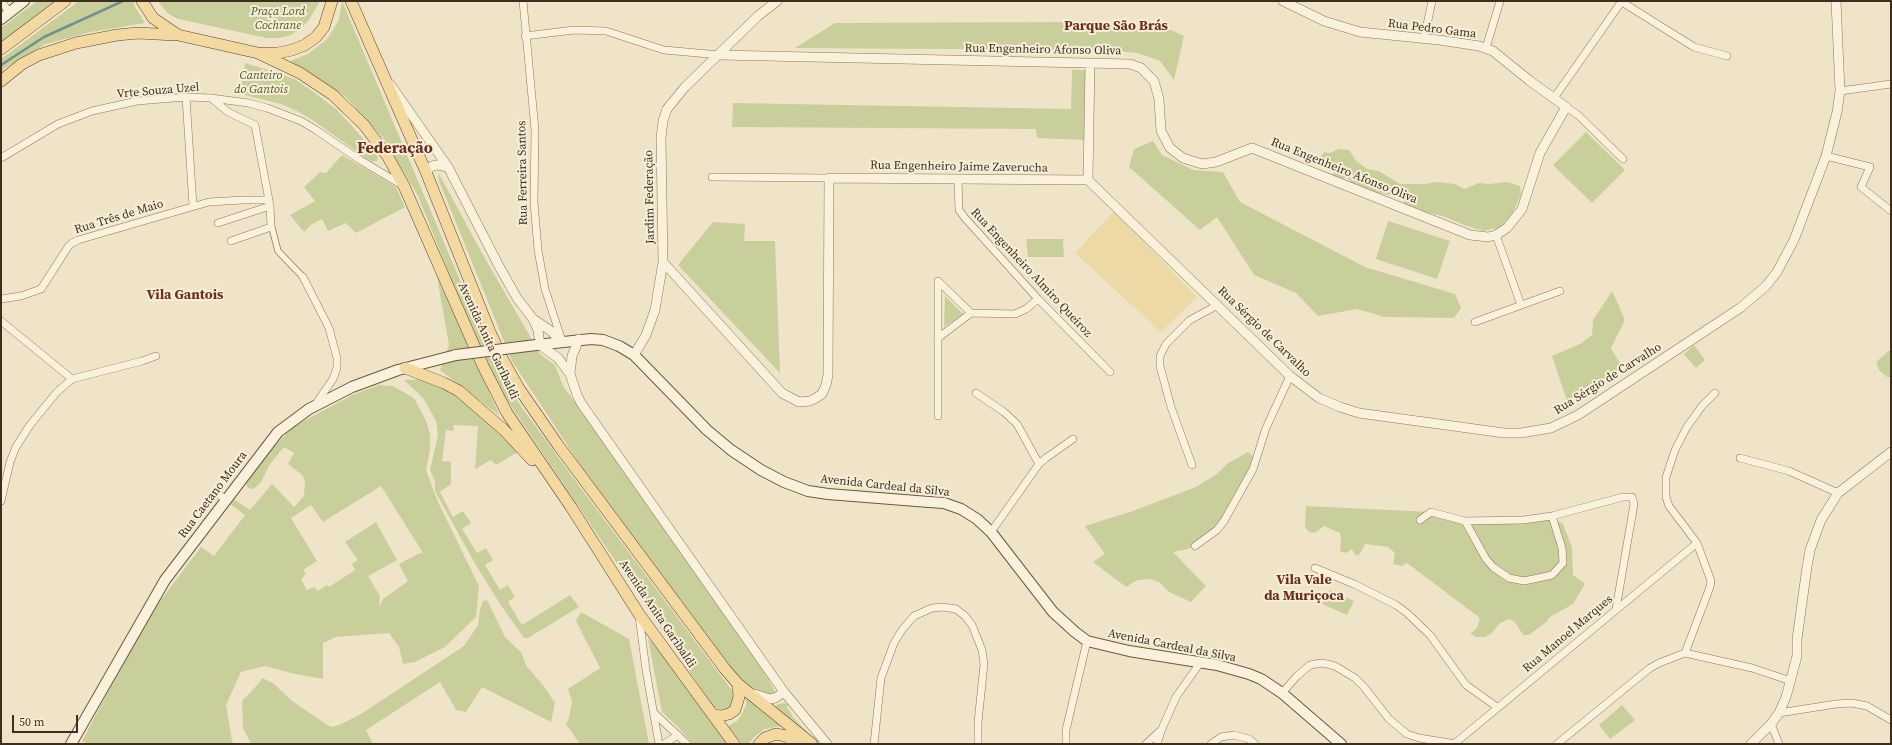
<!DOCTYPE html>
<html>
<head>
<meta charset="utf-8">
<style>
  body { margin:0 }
  #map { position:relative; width:1892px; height:745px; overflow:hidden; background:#f0e4c8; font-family:"Source Serif 4",serif }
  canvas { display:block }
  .frame { position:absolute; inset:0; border:2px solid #3d2e20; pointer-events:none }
  .scale { position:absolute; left:12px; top:715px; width:66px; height:18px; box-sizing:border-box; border:2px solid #3d2e20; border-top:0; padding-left:5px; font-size:12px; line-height:14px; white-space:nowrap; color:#3d2e20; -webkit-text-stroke:3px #f7eed8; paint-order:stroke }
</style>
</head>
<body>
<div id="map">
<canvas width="1892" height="745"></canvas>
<div class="frame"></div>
<div class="scale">50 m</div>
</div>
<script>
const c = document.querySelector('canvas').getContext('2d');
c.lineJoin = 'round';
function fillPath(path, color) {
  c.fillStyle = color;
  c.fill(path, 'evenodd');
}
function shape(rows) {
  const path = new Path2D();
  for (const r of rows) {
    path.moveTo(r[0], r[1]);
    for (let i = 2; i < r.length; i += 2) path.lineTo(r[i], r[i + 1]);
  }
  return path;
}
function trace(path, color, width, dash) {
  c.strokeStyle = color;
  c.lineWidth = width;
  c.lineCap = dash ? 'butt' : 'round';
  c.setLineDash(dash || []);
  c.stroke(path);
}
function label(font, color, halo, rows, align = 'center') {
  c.font = font + ' "Source Serif 4",serif';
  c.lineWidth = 4;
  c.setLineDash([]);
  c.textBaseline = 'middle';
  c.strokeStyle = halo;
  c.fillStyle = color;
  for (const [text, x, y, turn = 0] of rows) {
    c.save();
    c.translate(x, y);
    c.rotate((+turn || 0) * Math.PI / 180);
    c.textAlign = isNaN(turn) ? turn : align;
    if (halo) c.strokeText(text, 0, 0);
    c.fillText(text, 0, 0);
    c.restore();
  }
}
fillPath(shape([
  [37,1,56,1,1,44,1,28],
  [79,1,133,1,135,7,145,23,91,32,46,44,5,68,1,72,1,59],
  [158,1,320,1,309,20,301,28,291,35,279,38,267,38,178,19,167,13],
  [342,1,484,337,508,388,577,483,734,693,730,710,714,708,501,391,462,306,418,196,384,139,346,97,290,61,308,54,327,39,339,20],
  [1072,22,1171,30,1184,36,1174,80,1160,61,1138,53,1103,50,795,48,835,23],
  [245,63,281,74,296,80,315,93,336,109,353,127,375,153,378,157,377,161,373,162,367,159,314,121,297,111,281,104,240,94],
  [1072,70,1085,70,1085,140,1037,138,1036,129,732,127,733,103,1071,109],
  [1586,132,1625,170,1592,203,1553,165],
  [1153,141,1162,155,1193,170,1223,172,1240,202,1365,267,1455,294,1461,308,1454,318,1385,317,1357,309,1318,316,1296,293,1254,275,1217,217,1200,230,1129,167,1134,149],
  [1339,149,1349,150,1356,161,1367,169,1379,171,1400,184,1425,184,1436,182,1455,184,1464,189,1479,183,1490,184,1507,182,1520,186,1521,195,1512,214,1499,228,1483,231,1464,225,1443,216,1424,212,1404,205,1404,200,1399,196,1375,193,1354,185,1346,177,1341,180,1333,177,1331,175,1335,172,1336,167,1333,163,1320,161,1321,156,1324,152,1330,153],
  [342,155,396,187,405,207,356,233,346,223,328,231,322,219,312,224,304,232,290,215,315,201,304,187,320,172,326,173],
  [438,172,483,255,541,355,555,365,563,386,681,546,768,678,775,692,769,699,759,697,741,682,581,466,512,361,439,181],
  [1388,221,1450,241,1437,279,1376,259],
  [713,222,745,224,744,241,775,241,780,373,678,265],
  [1026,239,1063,239,1064,257,1028,257],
  [437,277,500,416,440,370,449,345],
  [1612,291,1625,320,1611,348,1622,367,1567,401,1552,356,1580,344,1592,335,1593,320],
  [945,296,963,314,944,327],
  [1694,345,1705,360,1696,368,1684,354],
  [1891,349,1891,377,1887,377,1879,370,1876,362],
  [434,379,456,392,518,452,496,465,491,460,475,469,478,426,453,425,454,431,446,430,442,461,451,462,451,484,440,492,453,517,463,511,471,523,462,529,477,553,486,548,493,560,485,565,500,590,508,585,515,597,508,602,522,625,570,595,579,607,528,638,524,638,502,607,474,562,435,491,435,481,430,470,438,435,436,421,424,399,404,380],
  [379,385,393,386,414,398,427,423,430,435,430,450,426,470,438,502,479,586,476,617,445,647,415,662,403,664,399,647,389,633,336,637,323,643,323,679,295,674,265,666,241,672,226,705,232,741,234,744,88,744,82,741,148,617,201,547,214,556,245,515,230,504,234,499,250,510,272,484,294,507,304,496,305,480,302,475,288,464,294,453,284,447,270,464,261,482,254,489,248,488,246,484,262,459,293,427,352,395],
  [381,486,423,553,420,553,399,564,408,581,383,599,379,607,380,596,368,576,397,560,376,522,345,542,358,560,352,564,355,570,329,587,327,585,318,591,314,587,307,590,301,579,306,574,303,570,317,561,291,518,311,505,323,522],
  [1248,452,1256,459,1217,530,1195,546,1187,549,1173,552,1206,586,1191,602,1169,592,1159,582,1150,579,1137,580,1126,587,1093,562,1105,554,1085,526,1133,511,1196,487,1217,474,1227,464],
  [1306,506,1431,512,1461,520,1553,518,1563,524,1572,547,1573,575,1585,584,1573,604,1550,617,1546,622,1529,635,1523,635,1515,622,1509,619,1499,624,1491,634,1485,637,1476,637,1470,634,1477,628,1480,618,1407,563,1402,566,1393,564,1395,553,1388,547,1365,544,1360,554,1356,556,1352,549,1346,553,1340,551,1341,539,1340,533,1324,526,1315,533,1309,532,1305,527],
  [1330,590,1354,601,1347,615,1322,604],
  [487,600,505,637,521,652,527,667,543,685,555,703,551,722,482,687,466,712,456,710,440,682,366,730,373,744,251,744,243,728,242,701,260,682,262,678,273,683,292,701,326,724,332,727,339,725,361,714,464,646,478,625,480,609,483,601],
  [581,612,629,639,649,744,580,744,566,724,569,718,572,702,568,689,600,668,576,621],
  [648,639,654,644,731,744,693,744,678,727,662,712],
  [746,697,782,726,765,729,755,736,748,744,742,744,728,726,737,721,741,716,746,705],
  [784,703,788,704,787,707,793,717,810,735,775,707,778,704],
  [1622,705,1635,720,1610,739,1599,725]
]), '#c9cf9b');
fillPath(shape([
  [1114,211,1197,297,1161,332,1075,253]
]), '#ecd9a5');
trace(shape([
  [1,65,44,37,123,1]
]), '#6f938a', 2.5);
const pedestrian = shape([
  [271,224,278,251,303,277]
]);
const minor = shape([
  [2,1,9,13],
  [523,1,535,130,534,202,538,250,545,289,562,341],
  [1622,2,1694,47,1727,56],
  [525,36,574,30,606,31,664,50,720,55],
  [1424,39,1432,1],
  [1486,48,1500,1],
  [1840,91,1891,84],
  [186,97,193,206],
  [211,98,228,112,255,125,270,206,271,227,231,241],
  [1554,98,1622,1],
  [1566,107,1578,115,1623,159],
  [1826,156,1870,167,1861,187,1891,211],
  [1,158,58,124,92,111,137,101,186,97,211,98,248,103,267,108,301,121,316,130,360,160,402,185],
  [712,177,829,178],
  [958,179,959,210,965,218,1038,299,1110,372],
  [218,223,270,206],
  [1496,235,1521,305],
  [303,277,329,328,337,358,337,368,333,379,315,405],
  [1,299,21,296,41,289,68,247,72,243,78,240,209,202,243,200,269,200],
  [1,321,72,379],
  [1475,322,1560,291],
  [938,338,971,313],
  [976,393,1004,412,1017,424,1039,464],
  [938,416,938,281,971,313,1015,314,1026,309,1038,299],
  [1740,458,1789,471,1838,493],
  [1192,465,1171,407,1160,366,1160,356,1166,344,1190,320,1218,305],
  [216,493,227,500],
  [1,501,10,462,16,447,30,425,57,392,72,379,142,361,156,356],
  [1420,520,1431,512,1465,521,1523,520,1552,516,1623,497,1632,497,1634,504,1616,609],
  [1465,521,1486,559,1493,567,1509,578,1524,581,1552,575,1563,563,1562,548,1552,516],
  [991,532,1039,464,1046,458,1073,439],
  [1195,546,1217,530,1224,521,1253,469,1266,428,1290,376],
  [1315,568,1354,584,1396,605,1407,613,1430,635,1466,685,1497,707],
  [639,616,646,670,659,744],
  [1685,653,1710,587,1711,581,1697,543,1669,506,1666,497,1666,477,1675,450,1687,427,1702,406,1715,393],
  [1685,653,1752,668,1791,681],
  [1282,693,1297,676,1310,665,1321,663,1327,664,1335,666,1355,678,1364,687,1389,719,1407,734,1419,738,1456,744],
  [654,713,687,744],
  [1779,713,1836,704,1852,703,1867,706,1891,720],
  [1771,724,1779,744],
  [664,744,678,735],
  [874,744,881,678,894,643,902,630,914,616,932,608,943,607,956,609,965,616,972,625,982,650,984,664,978,722,978,744],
  [1066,744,1066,730,1087,641],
  [1146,744,1159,732],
  [1157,744,1161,731,1176,697,1200,663],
  [1211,744,1221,737,1234,735,1249,739,1255,744],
  [1454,744,1697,543],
  [1557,744,1650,668,1659,663,1685,653]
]);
const tertiary = shape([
  [720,55,1130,64,1141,68,1154,81,1159,99,1161,131,1170,148,1183,158,1202,164,1216,162,1252,148,1470,235,1488,237,1496,235,1507,228,1522,209,1540,153,1566,107,1530,81,1493,51,1479,46,1439,40,1360,32,1324,21,1283,1],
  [390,84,448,167,500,268,517,298,533,319,538,330,540,345,558,358,570,374],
  [426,172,432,166,437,165,448,167],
  [1088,180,1290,376,1319,398,1340,407,1359,413,1504,433,1521,433,1551,428,1578,415,1740,308,1766,286,1777,272,1794,240,1826,156,1837,112,1840,91,1836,1],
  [1088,180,1090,63],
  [663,262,782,393,799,402,810,401,816,398,822,394,826,385,828,375,829,178,1088,180],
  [533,319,551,331,562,342],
  [579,339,572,356,570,374,577,395,581,403,784,692,827,744],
  [634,355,646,335,655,310,663,262,661,138,663,121,667,109,685,87,758,16,777,1],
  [754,694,770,699,775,698,784,692],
  [1751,744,1771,724,1779,713,1786,697,1797,656,1797,639,1807,567,1810,550,1821,520,1838,493,1891,452]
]);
const secondary = shape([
  [1,19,24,1],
  [536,345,591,339,603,340,619,346,634,355,707,430,731,450,761,470,784,482,808,491,828,494,929,502,944,503,961,509,977,519,991,532,1053,612,1075,632,1087,641,1129,651,1217,665,1249,674,1261,679,1282,693,1341,744],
  [71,744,165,580,278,432,309,409,352,387,398,370,456,355]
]);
const primary = shape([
  [142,1,153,18,178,35,258,53,300,73,333,95,364,125,388,157,404,186,483,366,507,413,571,507,639,614,734,744],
  [351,1,426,172,490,332,503,360,518,387,558,445,725,669,738,684,812,744],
  [1,49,65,1],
  [263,53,278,53,292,50,305,45,316,37,324,27,332,1],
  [1,81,22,64,39,55,76,43,117,35,138,33,175,35],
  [405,368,444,383,459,391,504,430,532,460],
  [712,714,720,716,729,714,735,710,739,697,738,684],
  [759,744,765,738,776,734,786,736,797,744]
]);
trace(pedestrian, '#8d765c', 7);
trace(minor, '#8d765c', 8);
trace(tertiary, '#8d765c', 10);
trace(secondary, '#6f573f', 12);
trace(primary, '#5b4430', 12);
trace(pedestrian, '#faf1dc', 5.5);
trace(minor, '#faf1dc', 7);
trace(tertiary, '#faf1dc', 9);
trace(secondary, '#faf1dc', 10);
trace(primary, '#f3d9a0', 11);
const secondaryBridge = shape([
  [456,355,536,345]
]);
trace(secondaryBridge, '#6f573f', 12, []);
trace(secondaryBridge, '#faf1dc', 10);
label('italic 12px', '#4d5a26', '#f7eed8', [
  ["Praça Lord",278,12],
  ["Cochrane",278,26],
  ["Canteiro",261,76],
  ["do Gantois",261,90]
]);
label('12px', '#3d2e20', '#f7eed8', [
  ["Rua Pedro Gama",1432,29,7],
  ["Rua Engenheiro Afonso Oliva",1043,50,1],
  ["Vrte Souza Uzel",158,91,-5],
  ["Rua Engenheiro Jaime Zaverucha",959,167,1],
  ["Rua Engenheiro Afonso Oliva",1344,171,22],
  ["Rua Ferreira Santos",523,173,-91],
  ["Jardim Federação",650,197,-91],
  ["Rua Três de Maio",119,217,-17],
  ["Rua Engenheiro Almiro Queiroz",1031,273,47],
  ["Rua Sérgio de Carvalho",1264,332,44],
  ["Avenida Anita Garibaldi",488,341,65],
  ["Rua Sérgio de Carvalho",1608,379,-32],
  ["Avenida Cardeal da Silva",885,486,6],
  ["Rua Caetano Moura",213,495,-53],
  ["Avenida Anita Garibaldi",657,614,56],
  ["Rua Manoel Marques",1568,634,-40],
  ["Avenida Cardeal da Silva",1172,646,11]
]);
label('bold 14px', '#6b2e1e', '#f7eed8', [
  ["Parque São Brás",1116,26],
  ["Vila Gantois",185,295],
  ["Vila Vale",1304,580],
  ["da Muriçoca",1304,596]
]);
label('bold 16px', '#6b2e1e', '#f7eed8', [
  ["Federação",395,149]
]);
</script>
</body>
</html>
